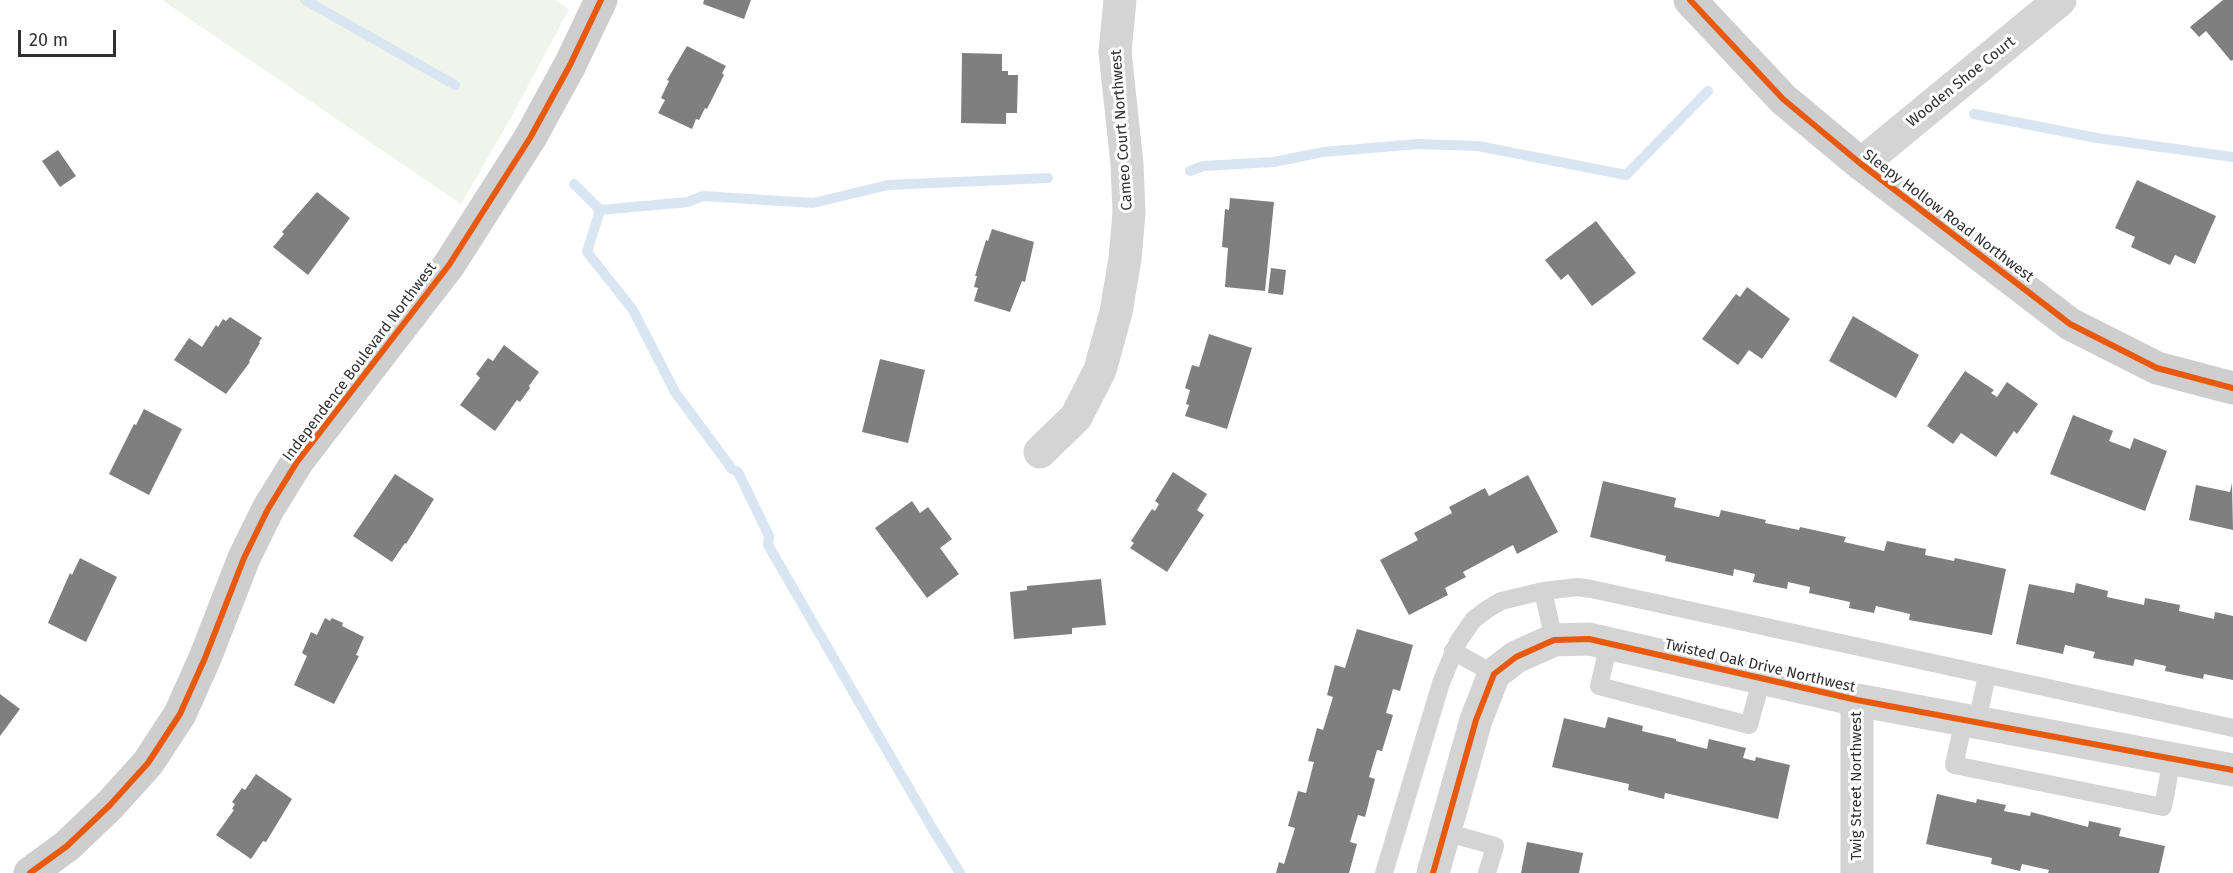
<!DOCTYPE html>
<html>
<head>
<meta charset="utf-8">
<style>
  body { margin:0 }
  #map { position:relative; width:2233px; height:873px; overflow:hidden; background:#fff; font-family:"Fira Sans",sans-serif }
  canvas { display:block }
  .scale { position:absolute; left:18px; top:30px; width:98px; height:27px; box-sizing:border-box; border:3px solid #303030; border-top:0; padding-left:8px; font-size:18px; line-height:21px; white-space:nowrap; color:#303030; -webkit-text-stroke:4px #fff; paint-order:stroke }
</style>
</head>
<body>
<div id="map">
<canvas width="2233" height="873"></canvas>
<div class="scale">20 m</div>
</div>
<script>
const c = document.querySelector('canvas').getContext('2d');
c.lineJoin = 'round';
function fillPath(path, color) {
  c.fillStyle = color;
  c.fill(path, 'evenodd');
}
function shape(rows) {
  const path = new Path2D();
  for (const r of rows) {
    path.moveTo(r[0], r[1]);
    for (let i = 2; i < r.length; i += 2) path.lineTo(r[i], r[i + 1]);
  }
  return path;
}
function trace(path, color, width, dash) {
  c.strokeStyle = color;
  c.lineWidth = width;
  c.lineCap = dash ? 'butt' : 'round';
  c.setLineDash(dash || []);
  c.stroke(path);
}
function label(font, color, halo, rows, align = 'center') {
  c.font = font + ' "Fira Sans",sans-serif';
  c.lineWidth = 6;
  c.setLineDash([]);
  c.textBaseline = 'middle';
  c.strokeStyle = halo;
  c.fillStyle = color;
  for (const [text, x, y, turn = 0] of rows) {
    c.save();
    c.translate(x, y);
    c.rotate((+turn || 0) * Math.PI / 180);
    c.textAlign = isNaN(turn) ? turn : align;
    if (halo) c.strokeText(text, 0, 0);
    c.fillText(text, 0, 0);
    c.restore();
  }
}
fillPath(shape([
  [162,0,555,0,569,9,512,116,461,204]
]), '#f0f5ec');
trace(shape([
  [305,0,455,85],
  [1974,114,2097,138,2233,157],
  [1190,171,1203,166,1274,162,1323,152,1418,144,1478,146,1626,175,1708,91],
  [574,184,600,210],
  [600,210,587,252,633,310,675,392,732,469,738,472,769,536,768,545,932,828,960,873],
  [600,210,688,202,703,196,813,203,888,185,1048,178]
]), '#d9e6f2', 10);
fillPath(shape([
  [704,0,751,0,744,19,703,4],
  [2223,0,2233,0,2233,60,2231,61,2206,31,2199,37,2190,27],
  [687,46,726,66,722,73,724,75,707,109,705,108,699,120,696,119,692,129,658,113,665,100,661,98,669,81,667,80],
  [962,53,1002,54,1002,71,1008,71,1008,75,1018,75,1017,113,1006,113,1006,124,961,123],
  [58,150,76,176,60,187,42,161],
  [2137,180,2216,216,2195,264,2175,255,2170,265,2131,247,2135,237,2115,228],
  [317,192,350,218,308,275,273,247,284,234,282,232],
  [1230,198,1274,202,1265,291,1225,287,1228,248,1222,247,1225,209,1229,210],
  [1596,221,1636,273,1592,306,1568,274,1561,280,1545,260],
  [992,229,1034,242,1025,282,1022,281,1010,312,974,301,978,288,974,287,977,276,975,276,986,240,988,241],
  [1271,268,1286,270,1283,295,1268,293],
  [1747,287,1790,319,1762,359,1749,350,1738,365,1702,339,1736,294,1740,297],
  [1853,316,1919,355,1896,398,1829,361],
  [230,317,262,338,259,342,260,343,249,361,250,362,226,394,174,360,189,338,202,347,216,325,218,327,223,319,226,321],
  [1209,334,1252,348,1227,429,1185,416,1189,405,1186,404,1190,390,1185,388,1192,365,1199,367],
  [504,345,539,372,529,386,530,388,520,402,517,400,495,431,460,405,480,378,476,374,488,358,493,361],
  [880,359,925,370,908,443,862,432],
  [1965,371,1994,390,1991,393,1997,397,2007,382,2038,404,2017,434,2014,431,1996,457,1961,433,1953,444,1927,426],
  [144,409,182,429,149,495,109,474,134,424,136,425],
  [2073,415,2113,431,2109,441,2130,449,2134,438,2167,451,2145,511,2050,474],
  [1173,472,1207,494,1197,510,1204,515,1167,572,1130,548,1134,543,1131,541,1152,509,1155,511,1159,504,1155,501],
  [395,474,434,499,406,544,405,543,392,562,353,536],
  [1528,475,1558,532,1517,554,1513,545,1463,572,1466,577,1445,588,1448,595,1409,615,1380,560,1418,540,1414,533,1452,513,1449,507,1485,488,1489,496],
  [1603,481,1676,498,1674,507,1719,517,1721,510,1766,520,1765,523,1799,530,1800,527,1846,537,1844,542,1884,551,1887,541,1926,549,1925,555,1954,561,1955,558,2006,569,1992,635,1909,620,1910,614,1876,606,1874,613,1849,608,1850,602,1809,593,1810,587,1788,582,1787,589,1753,582,1755,574,1734,569,1733,576,1665,561,1666,556,1590,537],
  [2232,483,2233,530,2189,520,2196,485,2230,492],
  [912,501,920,513,928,507,952,539,940,548,959,574,927,598,875,528],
  [80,558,117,577,86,642,48,623,70,573,72,575],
  [1101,579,1106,625,1072,628,1072,634,1014,639,1010,592,1027,590,1027,586],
  [2076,583,2108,591,2107,597,2144,605,2145,598,2180,605,2179,611,2214,619,2215,612,2233,616,2233,680,2204,674,2203,679,2165,671,2166,666,2135,659,2133,666,2093,658,2095,652,2065,645,2063,654,2016,644,2029,584,2074,593],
  [325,618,330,621,332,618,343,623,342,626,364,637,356,655,359,656,334,704,294,685,307,656,302,653,311,632,317,635],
  [1357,629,1413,645,1400,691,1393,689,1386,713,1393,715,1382,751,1377,750,1369,777,1375,779,1365,817,1358,815,1350,842,1357,844,1349,873,1276,873,1279,862,1284,864,1295,828,1288,826,1298,791,1306,793,1314,762,1308,761,1317,728,1323,730,1333,697,1327,695,1335,665,1345,668],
  [0,694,20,709,0,736],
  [1608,717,1643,726,1642,731,1676,739,1676,741,1707,749,1709,739,1746,748,1743,758,1755,761,1756,757,1790,765,1778,819,1665,793,1664,799,1628,790,1629,784,1552,767,1564,718,1605,728],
  [256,774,292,799,266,842,263,841,251,859,216,835,234,810,232,809,235,804,232,802,242,788,245,790],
  [1937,794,1976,803,1977,799,2006,805,2004,811,2030,816,2031,812,2088,827,2089,821,2121,828,2119,836,2165,846,2159,873,2048,873,2049,870,2022,864,2020,871,1991,864,1992,858,1926,844],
  [1527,842,1583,853,1579,873,1521,873]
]), '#7f7f7f');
trace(shape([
  [1543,591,1554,640],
  [1609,644,1599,686,1749,725,1762,678],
  [1453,651,1494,674],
  [1964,720,1954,765,2163,807,2172,759],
  [1977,722,1987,675],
  [1445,832,1495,846,1487,873],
  [1384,873,1441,683,1458,642,1473,620,1486,610,1501,601,1543,591,1578,587,1591,589,2233,728]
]), '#d4d4d4', 18);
trace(shape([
  [1861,164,2060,0],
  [1040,452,1076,417,1100,370,1116,312,1125,259,1129,213,1127,164,1115,52,1120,0],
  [1857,700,1857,873],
  [1433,873,1476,720,1494,674,1516,657,1554,640,1589,639,1857,700,2233,770]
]), '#d4d4d4', 33);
trace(shape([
  [1690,0,1783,99,1861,164,2070,324,2157,368,2233,388],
  [30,873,67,846,110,805,148,763,180,714,205,658,244,558,268,509,297,462,449,265,530,138,570,65,601,0]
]), '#cecece', 33);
trace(shape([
  [1690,0,1783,99,1861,164,2070,324,2157,368,2233,388],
  [30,873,67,846,110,805,148,763,180,714,205,658,244,558,268,509,297,462,449,265,530,138,570,65,601,0],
  [1433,873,1476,720,1494,674,1516,657,1554,640,1589,639,1857,700,2233,770]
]), '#e8590c', 6);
label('15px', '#303030', '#fff', [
  ["Wooden Shoe Court",1961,82,-39],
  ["Cameo Court Northwest",1122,130,-94],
  ["Sleepy Hollow Road Northwest",1948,216,37],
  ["Independence Boulevard Northwest",360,362,-53],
  ["Twisted Oak Drive Northwest",1760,666,13],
  ["Twig Street Northwest",1857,786,-90]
]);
</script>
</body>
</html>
